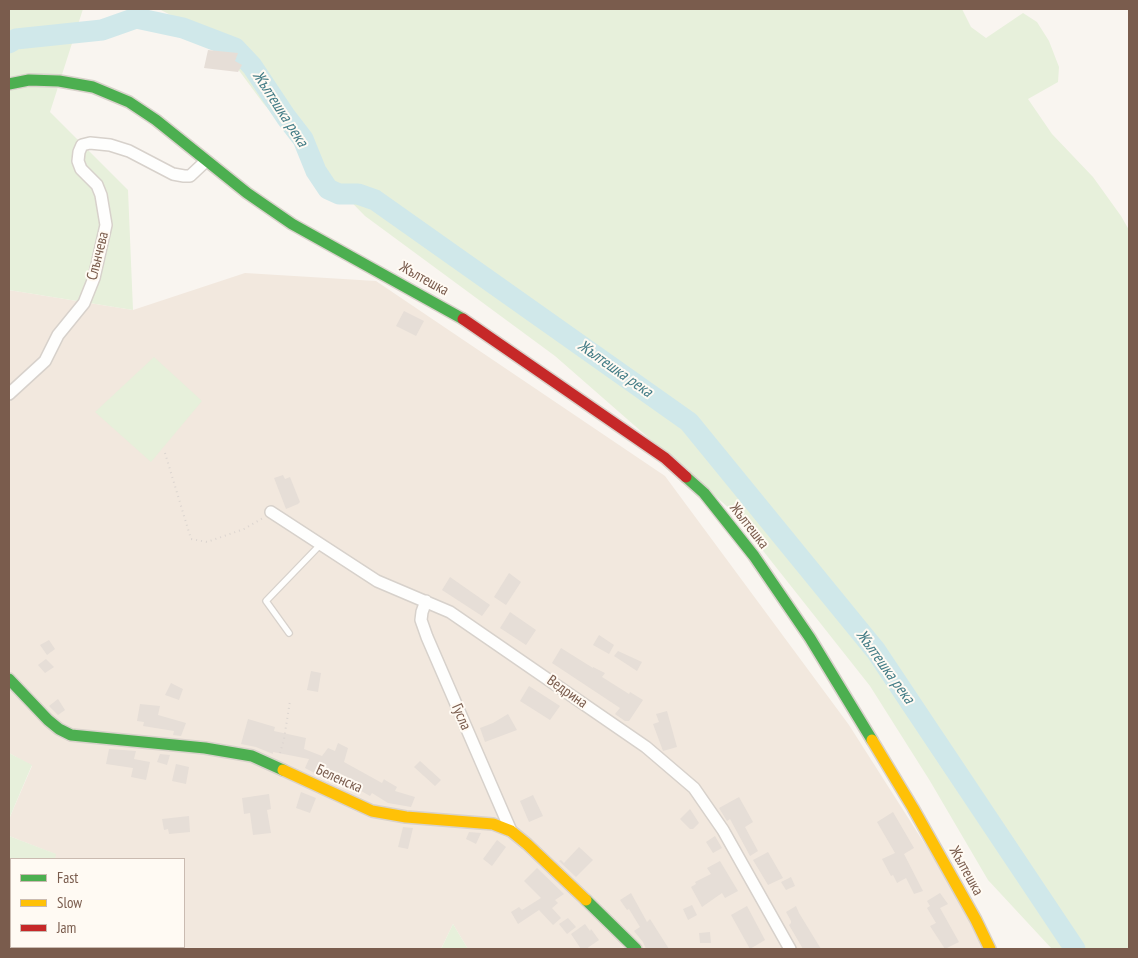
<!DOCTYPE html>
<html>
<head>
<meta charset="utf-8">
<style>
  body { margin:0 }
  #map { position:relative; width:1138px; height:958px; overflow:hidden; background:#f9f5f0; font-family:"PT Sans Narrow",sans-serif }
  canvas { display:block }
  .frame { position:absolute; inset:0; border:10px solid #7a5c4d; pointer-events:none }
  .legend { position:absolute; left:10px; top:858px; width:175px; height:90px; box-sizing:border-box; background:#fffaf3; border:1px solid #cabbb1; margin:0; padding:6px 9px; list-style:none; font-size:15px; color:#7a5c4d }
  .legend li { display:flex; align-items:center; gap:10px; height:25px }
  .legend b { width:25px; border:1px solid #cabbb1 }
</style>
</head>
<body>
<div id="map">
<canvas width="1138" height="958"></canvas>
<div class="frame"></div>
<ul class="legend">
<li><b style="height:6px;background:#4caf50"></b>Fast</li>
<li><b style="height:6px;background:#ffc107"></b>Slow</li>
<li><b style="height:6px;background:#c62828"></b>Jam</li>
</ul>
</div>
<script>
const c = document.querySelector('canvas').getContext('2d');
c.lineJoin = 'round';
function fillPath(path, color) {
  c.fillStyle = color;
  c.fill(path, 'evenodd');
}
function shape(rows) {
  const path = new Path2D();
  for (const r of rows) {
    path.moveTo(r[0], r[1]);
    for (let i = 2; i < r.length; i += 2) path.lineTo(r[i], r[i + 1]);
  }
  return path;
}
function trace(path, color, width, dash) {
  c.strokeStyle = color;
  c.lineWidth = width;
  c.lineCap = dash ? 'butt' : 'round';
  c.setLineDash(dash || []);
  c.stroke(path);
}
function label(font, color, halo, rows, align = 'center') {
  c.font = font + ' "PT Sans Narrow",sans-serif';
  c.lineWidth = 4;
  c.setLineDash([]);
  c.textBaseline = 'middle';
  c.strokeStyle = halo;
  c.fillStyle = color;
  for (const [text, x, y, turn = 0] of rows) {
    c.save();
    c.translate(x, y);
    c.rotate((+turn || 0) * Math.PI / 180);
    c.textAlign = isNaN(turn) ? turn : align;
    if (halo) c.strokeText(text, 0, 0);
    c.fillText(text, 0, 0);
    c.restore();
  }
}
fillPath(shape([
  [245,273,376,281,665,476,849,725,970,915,985,949,468,949,453,924,441,949,150,949,142,947,184,947,184,859,55,859,55,854,9,836,9,819,32,766,9,753,9,290,133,310]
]), '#f2e8de');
fillPath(shape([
  [9,9,83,9,50,112,128,190,133,310,9,290],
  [159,9,962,9,971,27,986,38,1023,13,1037,22,1049,41,1059,67,1058,82,1028,99,1052,134,1093,177,1121,216,1129,230,1129,949,1052,949,988,880,930,781,870,686,730,509,555,356,365,216,314,164,263,103,215,38],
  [154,357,202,401,151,462,95,412],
  [9,753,32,765,9,819],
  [9,836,56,854,55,859,11,859,11,898,9,898],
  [453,924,468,949,441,949],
  [80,947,142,947,150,949,81,949]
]), '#e7f0db');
trace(shape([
  [9,43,16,39,102,30,136,18,183,28,235,48,252,66,286,117,303,139,316,171,328,189,339,194,358,194,375,200,689,422,876,651,1075,949]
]), '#d0e8ea', 21);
fillPath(shape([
  [208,50,238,53,235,61,242,65,238,72,204,68],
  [404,311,424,321,416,336,396,326],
  [283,475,285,479,290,477,300,502,298,504,286,509,274,478],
  [509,573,521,582,506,605,494,597],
  [450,577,490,605,482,616,442,590],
  [510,612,536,630,526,645,500,628],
  [599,635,614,645,609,654,593,645],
  [49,640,55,649,47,655,40,645],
  [561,648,593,668,593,667,605,673,602,677,629,694,630,692,643,700,629,721,625,721,615,714,620,708,552,663],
  [618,651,642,662,637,671,614,656],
  [46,659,54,667,45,673,38,665],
  [311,671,321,673,318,692,307,690],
  [171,683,183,689,179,700,165,695],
  [529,686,560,706,550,720,520,701],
  [58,699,65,710,58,715,49,706],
  [140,704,160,706,158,715,186,723,181,736,173,735,174,731,143,726,144,722,137,721],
  [667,711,677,747,663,751,653,724,659,722,656,714],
  [508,714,517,730,485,742,480,728,493,723],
  [248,719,275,727,274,731,306,738,304,749,322,756,328,748,335,751,338,743,348,748,344,762,382,783,384,779,385,780,397,787,395,791,415,797,411,807,388,803,372,793,370,796,356,788,359,783,335,771,329,780,326,779,305,768,309,759,273,752,273,754,256,747,241,744],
  [109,749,136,751,134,759,150,762,146,780,131,777,133,768,106,764],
  [160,754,170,755,167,765,157,762],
  [420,761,441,780,435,786,414,767],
  [176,764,189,767,186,784,172,781],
  [301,792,316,798,310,813,296,808],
  [269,794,271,809,267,810,271,833,253,835,250,813,244,814,242,798],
  [533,795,543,816,529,822,520,801],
  [739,797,753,822,745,827,758,851,750,856,730,819,727,821,719,808],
  [690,809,699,823,693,829,690,829,680,819],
  [893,812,914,848,904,854,923,891,914,894,906,878,897,883,893,875,891,876,882,859,895,853,877,822],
  [189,816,190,832,169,834,168,829,164,830,162,819],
  [403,827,413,828,408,849,398,847],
  [469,832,481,833,476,844,466,839],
  [715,836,722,848,713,853,706,842],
  [497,840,506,847,492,866,483,859],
  [579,847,593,860,576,877,559,861,561,860,564,863],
  [768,852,783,878,768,885,753,860],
  [720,861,738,891,725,898,722,893,702,907,691,887,696,884,695,882,711,874,707,868],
  [537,868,564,894,555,900,558,903,552,908,561,918,553,925,539,910,518,924,511,912,519,907,522,910,541,898,524,881],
  [791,877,795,886,786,890,781,882],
  [631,893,647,922,650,919,669,949,646,949,643,942,634,931,640,927,629,909,627,910,620,900],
  [940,893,948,904,940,908,959,942,945,949,930,926,936,923,927,908,930,906,927,901],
  [692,905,697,915,688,920,683,909],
  [747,906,765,940,750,949,731,915],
  [796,906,799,913,821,949,803,949,789,925,791,923,791,921,786,912],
  [568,918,576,927,567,934,559,924],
  [585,924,590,931,591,929,599,940,586,949,581,949,571,934],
  [710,932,711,943,700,943,699,933]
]), '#e6ded7');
const lane = shape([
  [289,633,266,601,320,545]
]);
const street = shape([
  [9,394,45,361,58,335,84,303,94,278,106,225,101,195,97,185,81,169,78,161,79,152,82,145,90,143,110,145,129,151,173,174,184,176,190,176,206,161],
  [271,512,377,581,450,612,646,747,694,788,723,830,790,949],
  [426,601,422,612,421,620,427,637,511,831]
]);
const fast = shape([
  [9,84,29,80,59,81,93,87,129,102,156,120,247,193,292,224,463,319],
  [686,477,704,493,754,556,810,638,872,740],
  [9,679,48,720,59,729,71,735,205,748,252,756,283,770],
  [586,900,636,949]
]);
const slow = shape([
  [872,740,913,808,976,920,990,949],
  [283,770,372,811,406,817,493,824,511,831,527,844,586,900]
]);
const jam = shape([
  [463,319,665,458,686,477]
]);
trace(lane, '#d7d1cb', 8);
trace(street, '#d7d1cb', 14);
trace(fast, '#d9d2cb', 14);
trace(slow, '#d9d2cb', 14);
trace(jam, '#d9d2cb', 14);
trace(shape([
  [165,453,191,539,207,542,244,529,263,518],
  [280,753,284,739,290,701]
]), '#dcd5d0', 2, [1, 4]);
trace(lane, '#fefefd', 5.5);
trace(street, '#fefefd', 11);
trace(fast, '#4caf50', 11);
trace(slow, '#ffc107', 11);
trace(jam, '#c62828', 11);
label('15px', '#7a5c4d', '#fffaf3', [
  ["Слънчева",98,256,-76],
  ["Жълтешка",424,279,29],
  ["Жълтешка",749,526,52],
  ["Ведрина",567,692,35],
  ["Гусла",461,717,67],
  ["Беленска",339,779,24],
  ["Жълтешка",966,871,61]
]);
label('italic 16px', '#437c86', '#fffaf3', [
  ["Жълтешка река",280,109,57],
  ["Жълтешка река",615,369,35],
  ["Жълтешка река",885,667,54]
]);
</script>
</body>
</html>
